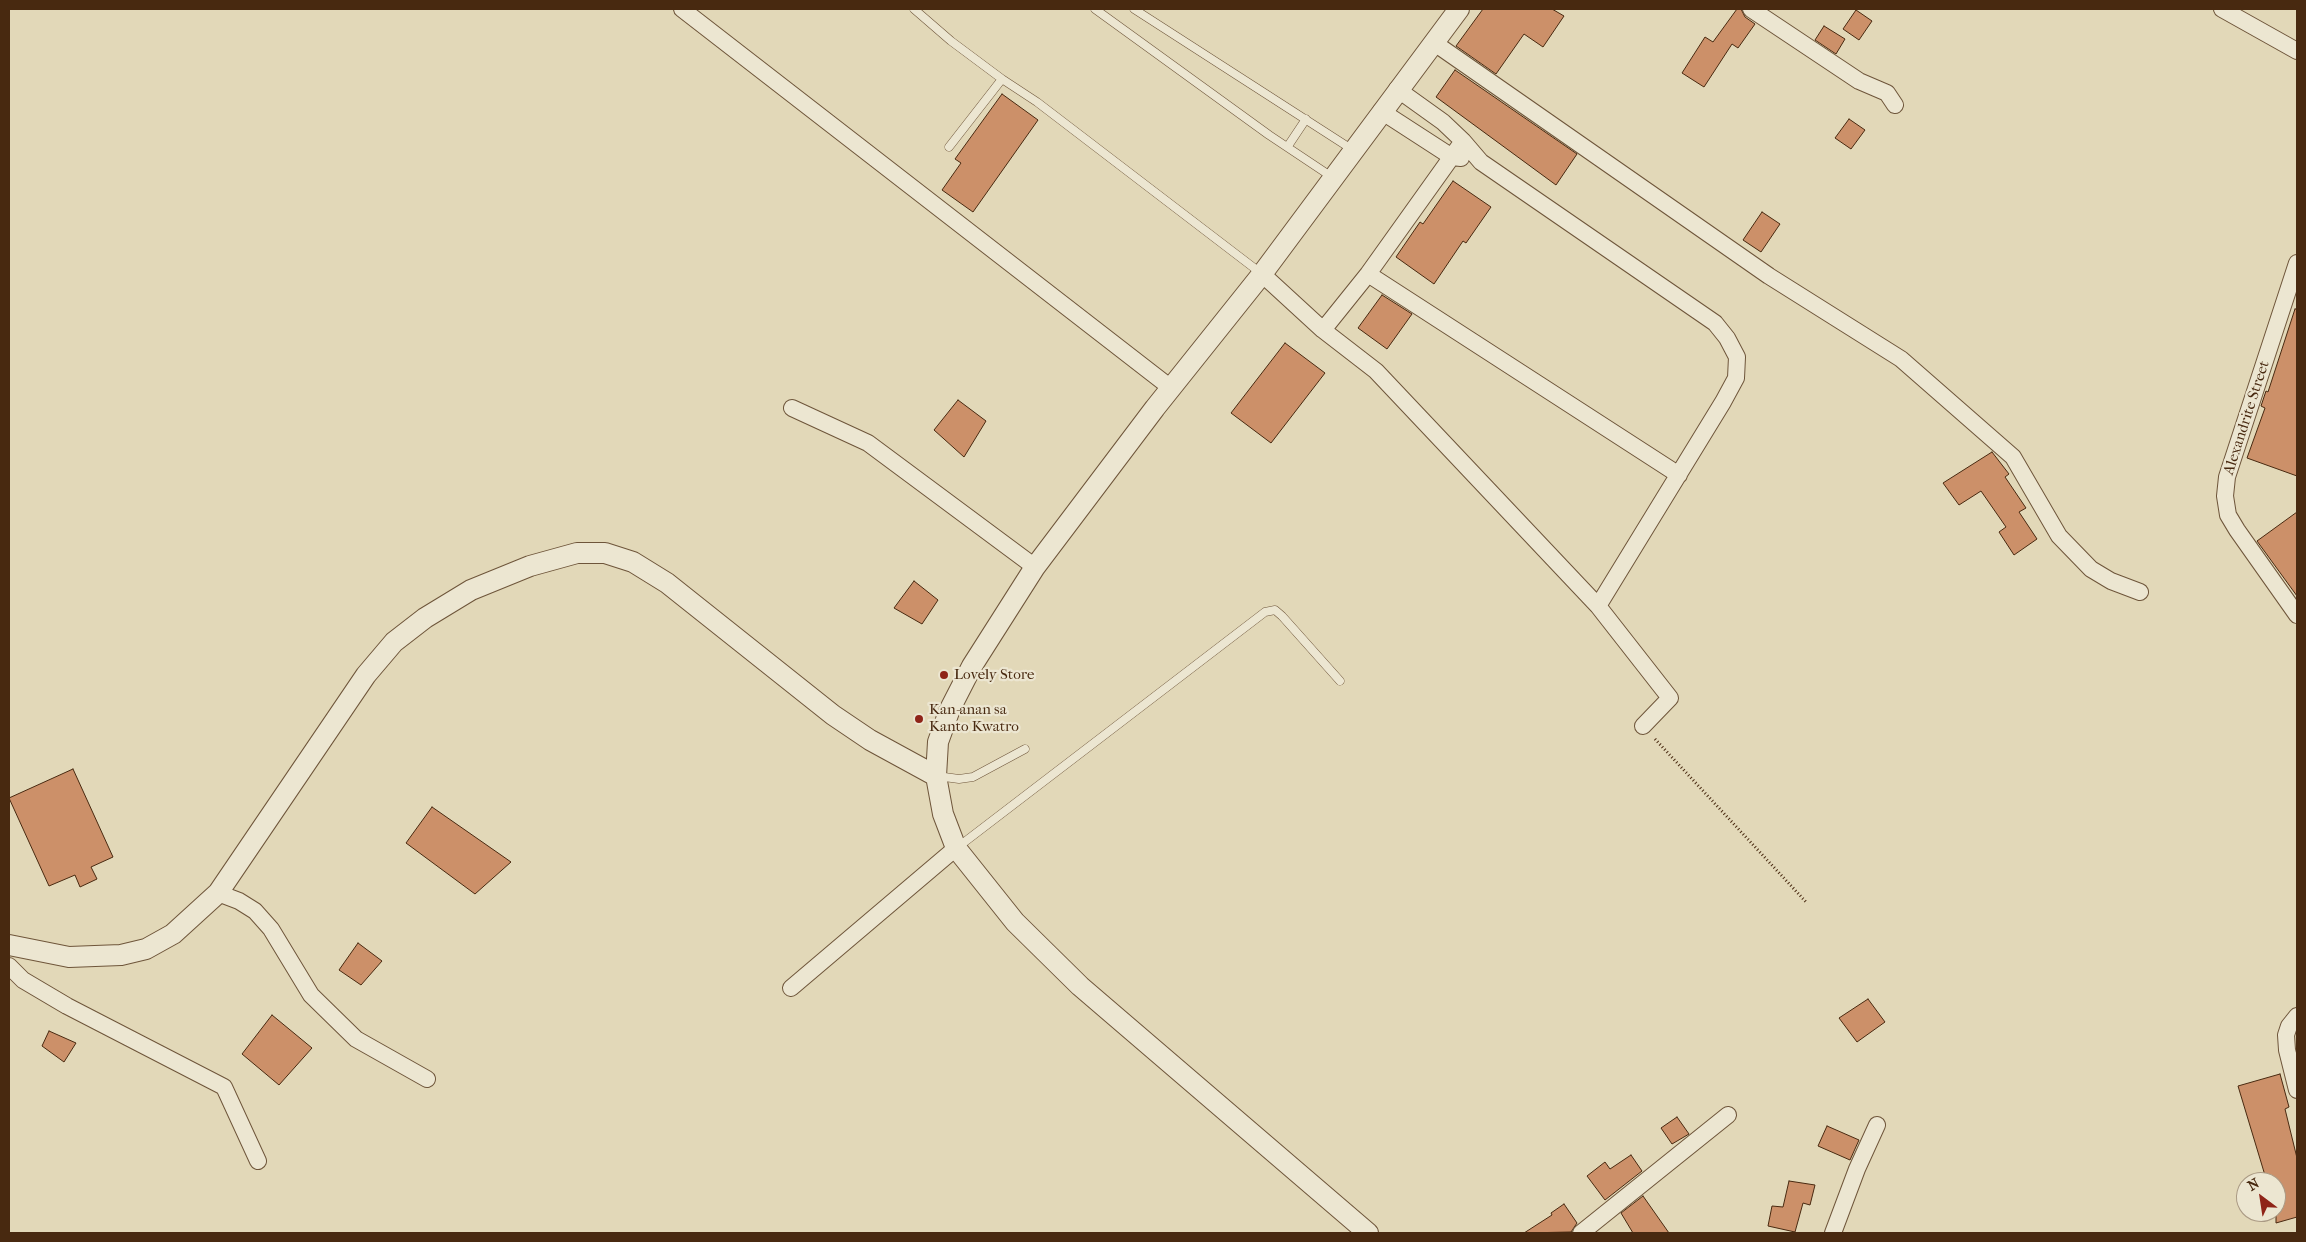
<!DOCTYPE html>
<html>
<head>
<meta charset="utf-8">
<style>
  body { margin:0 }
  #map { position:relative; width:2306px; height:1242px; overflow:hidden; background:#e2d8b8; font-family:"IM FELL French Canon",serif }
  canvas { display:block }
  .frame { position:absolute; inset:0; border:10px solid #482910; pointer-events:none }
  .north { position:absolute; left:2236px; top:1172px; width:50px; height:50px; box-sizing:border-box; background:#ece6d1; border:1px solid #aa9a84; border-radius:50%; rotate:329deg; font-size:14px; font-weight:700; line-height:20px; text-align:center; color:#482910 }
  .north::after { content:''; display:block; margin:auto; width:18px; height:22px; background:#8f2418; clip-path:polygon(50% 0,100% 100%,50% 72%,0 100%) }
</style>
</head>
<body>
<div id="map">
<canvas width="2306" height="1242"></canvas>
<div class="frame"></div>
<div class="north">N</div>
</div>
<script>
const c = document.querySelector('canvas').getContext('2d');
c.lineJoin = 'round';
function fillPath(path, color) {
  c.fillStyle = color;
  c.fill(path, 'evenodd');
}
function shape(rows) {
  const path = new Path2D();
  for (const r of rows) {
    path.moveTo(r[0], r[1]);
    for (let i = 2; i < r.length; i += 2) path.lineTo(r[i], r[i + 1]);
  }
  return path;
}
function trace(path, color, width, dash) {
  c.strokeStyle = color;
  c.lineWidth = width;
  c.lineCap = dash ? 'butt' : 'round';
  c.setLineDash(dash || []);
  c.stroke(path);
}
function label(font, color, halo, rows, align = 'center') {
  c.font = font + ' "IM FELL French Canon",serif';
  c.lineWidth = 4.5;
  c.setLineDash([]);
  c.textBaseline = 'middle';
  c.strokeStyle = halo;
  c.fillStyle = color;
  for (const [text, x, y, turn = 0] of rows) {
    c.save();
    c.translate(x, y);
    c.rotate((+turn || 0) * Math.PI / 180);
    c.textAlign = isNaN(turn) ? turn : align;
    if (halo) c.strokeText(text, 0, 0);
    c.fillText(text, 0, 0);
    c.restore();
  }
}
const building = shape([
  [1483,9,1552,9,1564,16,1543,47,1524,34,1496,74,1456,46,1483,9],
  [1737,9,1741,9,1745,17,1755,24,1738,48,1732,44,1704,87,1682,73,1705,37,1713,42,1737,9],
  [1856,10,1872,21,1859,40,1843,29,1856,10],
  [1824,26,1845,39,1836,54,1815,40,1824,26],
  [1455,70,1577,154,1556,185,1436,97,1455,70],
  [1002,94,1038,120,973,212,942,190,961,163,955,159,1002,94],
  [1849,119,1865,130,1851,149,1835,138,1849,119],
  [1453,181,1491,207,1466,243,1463,241,1434,284,1396,257,1420,222,1423,224,1453,181],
  [1762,212,1780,224,1761,252,1743,240,1762,212],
  [1382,295,1412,314,1387,349,1358,328,1382,295],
  [2295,309,2297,309,2297,476,2247,458,2265,408,2261,406,2266,391,2268,392,2295,309],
  [1285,343,1325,373,1271,443,1231,413,1285,343],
  [958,400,986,421,964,457,934,430,958,400],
  [1992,452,2009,474,2005,477,2026,508,2019,512,2037,539,2014,555,1999,532,2006,527,1981,491,1959,505,1943,483,1992,452],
  [2297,512,2297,596,2257,541,2297,512],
  [914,581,938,600,922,624,894,608,914,581],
  [73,769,113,857,91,867,97,879,80,887,75,875,49,886,9,798,73,769],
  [432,807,511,862,475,894,406,843,432,807],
  [358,943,382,961,361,985,339,970,358,943],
  [1868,999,1885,1022,1857,1042,1839,1018,1868,999],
  [272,1015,312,1048,279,1085,242,1054,272,1015],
  [49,1031,76,1043,64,1062,42,1046,49,1031],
  [2280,1074,2289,1107,2285,1109,2297,1158,2297,1217,2276,1223,2276,1182,2267,1182,2238,1086,2280,1074],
  [1677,1117,1689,1134,1672,1144,1661,1128,1677,1117],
  [1827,1126,1859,1140,1850,1160,1818,1146,1827,1126],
  [1631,1155,1642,1171,1605,1200,1587,1176,1605,1162,1610,1169,1631,1155],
  [1789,1181,1815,1185,1810,1205,1803,1203,1795,1232,1768,1226,1772,1206,1783,1207,1789,1181],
  [1643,1196,1669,1233,1633,1233,1621,1213,1643,1196],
  [1564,1204,1577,1223,1571,1232,1524,1233,1552,1215,1551,1213,1564,1204]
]);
fillPath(building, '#cc9069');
trace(building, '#482910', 1);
const service = shape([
  [914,9,951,41,1002,79,1037,102,1262,274],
  [1095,9,1269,135,1332,177],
  [1134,9,1353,150],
  [1288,146,1306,119],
  [949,147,1002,79],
  [937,776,959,779,973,777,1025,749],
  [958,847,1265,612,1275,610,1282,616,1340,681]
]);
const minor = shape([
  [682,9,1171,388],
  [1751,9,1859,81,1887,93,1895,105],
  [2222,9,2297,51],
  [1433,42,1769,276,1901,359,2013,457,2059,536,2091,569,2111,581,2140,592],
  [1397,89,1443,122,1463,141,1481,162,1715,323,1727,338,1737,357,1736,378,1723,402,1598,606],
  [1381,111,1452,157,1461,158],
  [2297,263,2227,477,2225,496,2228,515,2237,530,2297,615],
  [1262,274,1323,330,1376,371,1598,606,1670,698,1643,726],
  [1368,274,1679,475],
  [1323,330,1368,274,1463,141],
  [792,408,868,443,1035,567],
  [218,893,239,901,255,911,271,929,311,995,356,1039,427,1079],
  [9,966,23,980,67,1006,224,1087,258,1161],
  [791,988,956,848],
  [2297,1016,2289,1026,2286,1035,2287,1050,2297,1090],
  [1581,1233,1728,1115],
  [1833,1233,1857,1169,1877,1125]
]);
const tertiary = shape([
  [9,945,69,957,121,955,146,949,173,934,218,893,366,675,394,642,425,618,471,590,530,566,577,553,605,553,633,562,667,583,833,715,870,740,936,776],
  [1368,1233,1080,986,1015,922,956,848,943,814,936,776,938,742,950,709,972,666,1035,567,1155,408,1262,274,1459,9]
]);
trace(service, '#6e553a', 9);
trace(minor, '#6e553a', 18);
trace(tertiary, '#6e553a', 22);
trace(shape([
  [1655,739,1807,903]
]), '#482910', 3, [1, 2.5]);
trace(service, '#ece6d1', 8);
trace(minor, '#ece6d1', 16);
trace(tertiary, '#ece6d1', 20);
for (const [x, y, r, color] of [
  [944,675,5,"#8f2418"],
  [919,719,5,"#8f2418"]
]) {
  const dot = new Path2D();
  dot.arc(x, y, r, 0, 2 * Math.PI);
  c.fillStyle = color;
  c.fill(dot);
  trace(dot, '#ece6d1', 2);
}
label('15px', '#482910', '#ece6d1', [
  ["Alexandrite Street",2247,418,-72]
]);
label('15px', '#482910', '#ece6d1', [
  ["Lovely Store",954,675],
  ["Kan-anan sa",929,710],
  ["Kanto Kwatro",929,727]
], 'left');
</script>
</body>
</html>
